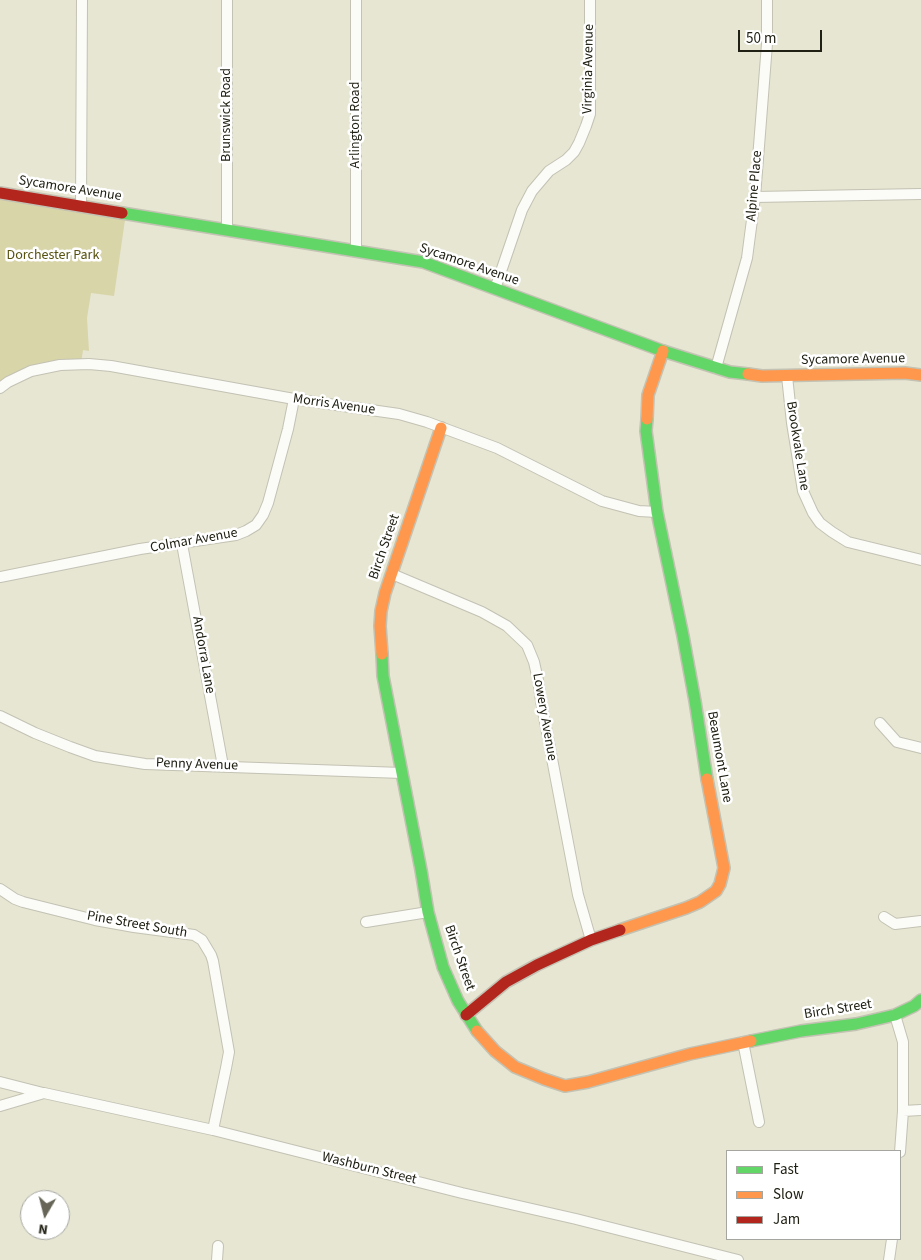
<!DOCTYPE html>
<html>
<head>
<meta charset="utf-8">
<style>
  body { margin:0 }
  #map { position:relative; width:921px; height:1260px; overflow:hidden; background:#e7e6d3; font-family:"Source Sans 3",sans-serif }
  canvas { display:block }
  .legend { position:absolute; left:726px; top:1150px; width:175px; height:90px; box-sizing:border-box; background:#fff; border:1px solid #a6a6a1; margin:0; padding:6px 9px; list-style:none; font-size:15px; color:#212014 }
  .legend li { display:flex; align-items:center; gap:10px; height:25px }
  .legend b { width:25px; border:1px solid #a6a6a1 }
  .north { position:absolute; left:20px; top:1190px; width:50px; height:50px; box-sizing:border-box; background:#fff; border:1px solid #a6a6a1; border-radius:50%; rotate:188deg; font-size:14px; font-weight:700; line-height:20px; text-align:center; color:#212014 }
  .north::after { content:''; display:block; margin:auto; width:18px; height:22px; background:#666557; clip-path:polygon(50% 0,100% 100%,50% 72%,0 100%) }
  .scale { position:absolute; left:738px; top:30px; width:84px; height:22px; box-sizing:border-box; border:2px solid #212014; border-top:0; padding-left:6px; font-size:15px; line-height:18px; white-space:nowrap; color:#212014; -webkit-text-stroke:4px #fff; paint-order:stroke }
</style>
</head>
<body>
<div id="map">
<canvas width="921" height="1260"></canvas>
<ul class="legend">
<li><b style="height:6px;background:#63d668"></b>Fast</li>
<li><b style="height:6px;background:#ff974d"></b>Slow</li>
<li><b style="height:6px;background:#b3261e"></b>Jam</li>
</ul>
<div class="north">N</div>
<div class="scale">50 m</div>
</div>
<script>
const c = document.querySelector('canvas').getContext('2d');
c.lineJoin = 'round';
function fillPath(path, color) {
  c.fillStyle = color;
  c.fill(path, 'evenodd');
}
function shape(rows) {
  const path = new Path2D();
  for (const r of rows) {
    path.moveTo(r[0], r[1]);
    for (let i = 2; i < r.length; i += 2) path.lineTo(r[i], r[i + 1]);
  }
  return path;
}
function trace(path, color, width, dash) {
  c.strokeStyle = color;
  c.lineWidth = width;
  c.lineCap = dash ? 'butt' : 'round';
  c.setLineDash(dash || []);
  c.stroke(path);
}
function label(font, color, halo, rows, align = 'center') {
  c.font = font + ' "Source Sans 3",sans-serif';
  c.lineWidth = 5;
  c.setLineDash([]);
  c.textBaseline = 'middle';
  c.strokeStyle = halo;
  c.fillStyle = color;
  for (const [text, x, y, turn = 0] of rows) {
    c.save();
    c.translate(x, y);
    c.rotate((+turn || 0) * Math.PI / 180);
    c.textAlign = isNaN(turn) ? turn : align;
    if (halo) c.strokeText(text, 0, 0);
    c.fillText(text, 0, 0);
    c.restore();
  }
}
fillPath(shape([
  [0,193,126,213,114,296,91,293,87,318,89,351,83,350,81,364,59,365,0,388]
]), '#d8d5a9');
const street = shape([
  [227,0,227,230],
  [356,0,356,251],
  [755,197,921,194],
  [81,206,82,0],
  [495,289,522,210,532,191,549,171,566,160,574,152,579,143,586,126,590,114,590,0],
  [716,368,747,258,755,197,767,44,767,0],
  [787,376,792,423,803,491,813,513,820,523,832,532,848,542,921,560],
  [0,388,8,382,31,371,60,365,89,364,111,366,294,399,399,414,427,422,497,448,602,501,639,511,657,512],
  [182,544,223,766],
  [392,574,482,612,507,626,527,645,534,662,538,680,541,701,578,895,591,940],
  [0,577,140,549,236,535,246,531,256,525,263,515,268,503,288,429,294,399],
  [0,716,35,733,70,747,95,756,145,764,402,773],
  [880,723,897,742,921,748],
  [0,889,15,899,23,902,95,920,134,927,194,935,202,940,211,955,213,961,229,1052,226,1068,213,1130],
  [884,917,895,924,921,921],
  [366,922,428,912],
  [895,1015,903,1042,903,1111,900,1152],
  [743,1042,759,1122],
  [0,1082,43,1093],
  [0,1106,44,1093,213,1130,462,1193,576,1219,738,1260],
  [903,1111,921,1110],
  [217,1260,218,1246],
  [889,1260,892,1239]
]);
const fast = shape([
  [122,213,423,262,663,351,730,372,748,374],
  [647,419,646,431,657,512,683,636,695,701,707,779],
  [382,654,383,676,421,870,428,912,443,967,458,1001,477,1031],
  [751,1041,801,1031,856,1024,895,1015,914,1006,921,1000]
]);
const slow = shape([
  [748,374,762,376,905,373,921,375],
  [647,419,648,395,663,351],
  [382,654,380,626,381,611,385,593,441,428],
  [620,930,686,908,700,902,716,891,720,884,724,868,707,779],
  [477,1031,495,1051,515,1067,544,1079,565,1086,588,1082,690,1054,751,1041]
]);
const jam = shape([
  [0,193,122,213],
  [466,1015,506,982,537,965,591,940,620,930]
]);
trace(street, '#c3c2b3', 12);
trace(fast, '#c3c2b3', 14);
trace(slow, '#c3c2b3', 14);
trace(jam, '#c3c2b3', 14);
trace(street, '#fbfbf8', 10);
trace(fast, '#63d668', 11);
trace(slow, '#ff974d', 11);
trace(jam, '#b3261e', 11);
label('14px', '#212014', '#fff', [
  ["Virginia Avenue",589,69,-89],
  ["Brunswick Road",227,115,-90],
  ["Arlington Road",356,125,-90],
  ["Alpine Place",755,186,-85],
  ["Sycamore Avenue",70,189,9],
  ["Sycamore Avenue",469,265,19],
  ["Sycamore Avenue",853,360,-1],
  ["Morris Avenue",334,405,8],
  ["Brookvale Lane",797,446,81],
  ["Colmar Avenue",194,541,-10],
  ["Birch Street",385,547,-71],
  ["Andorra Lane",203,655,80],
  ["Lowery Avenue",544,717,80],
  ["Beaumont Lane",719,757,80],
  ["Penny Avenue",197,765,2],
  ["Pine Street South",137,925,10],
  ["Birch Street",459,958,71],
  ["Birch Street",838,1010,-9],
  ["Washburn Street",369,1169,14]
]);
label('14px', '#575210', '#fff', [
  ["Dorchester Park",53,256]
]);
</script>
</body>
</html>
